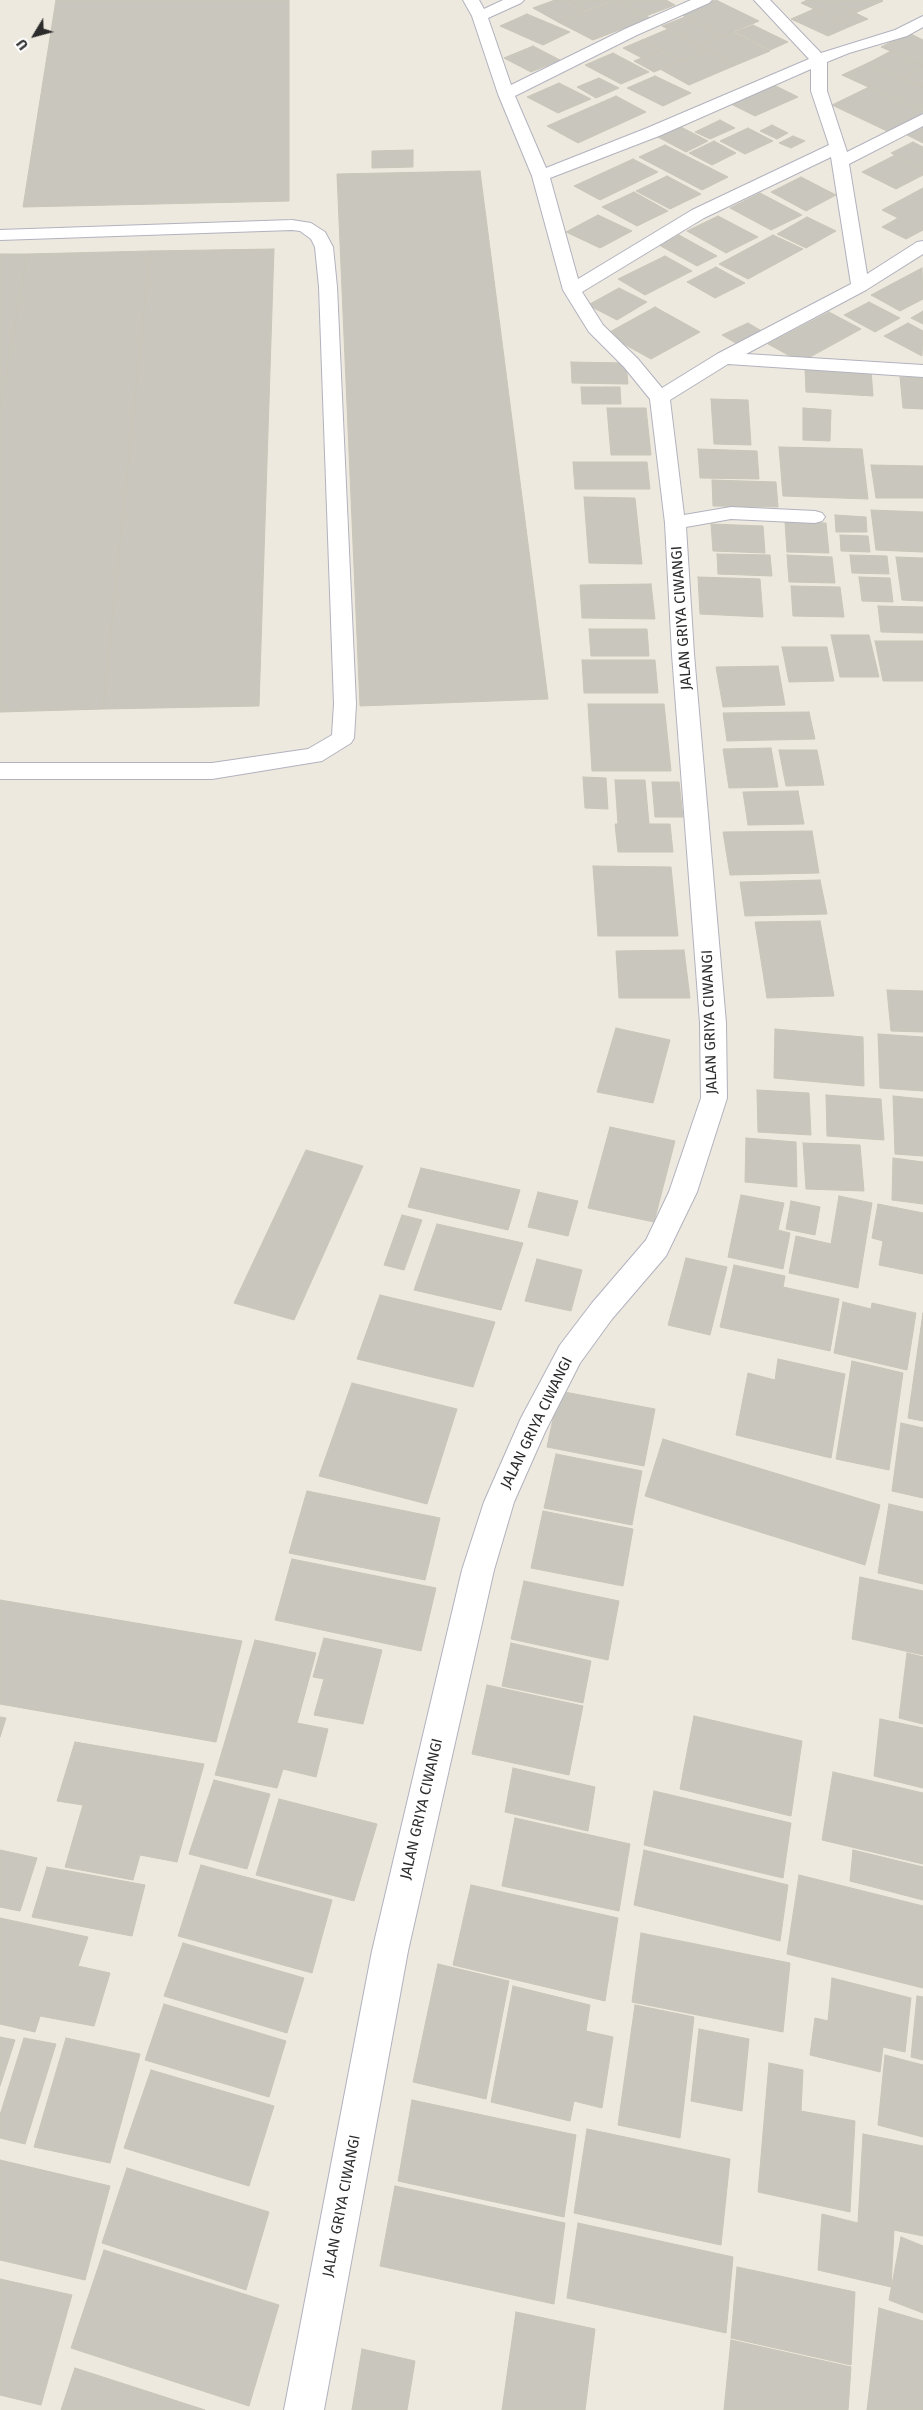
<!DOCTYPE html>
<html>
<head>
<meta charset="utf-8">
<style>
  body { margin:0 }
  #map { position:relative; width:923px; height:2410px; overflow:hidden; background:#ede9de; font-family:"Fira Sans",sans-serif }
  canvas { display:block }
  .north { position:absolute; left:10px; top:10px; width:50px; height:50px; -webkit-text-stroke:4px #fff; paint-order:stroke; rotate:233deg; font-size:14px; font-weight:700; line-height:20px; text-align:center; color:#2c2c2c }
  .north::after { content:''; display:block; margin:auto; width:18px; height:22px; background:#2c2c2c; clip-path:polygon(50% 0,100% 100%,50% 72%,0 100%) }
</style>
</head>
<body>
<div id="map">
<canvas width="923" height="2410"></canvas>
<div class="north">U</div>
</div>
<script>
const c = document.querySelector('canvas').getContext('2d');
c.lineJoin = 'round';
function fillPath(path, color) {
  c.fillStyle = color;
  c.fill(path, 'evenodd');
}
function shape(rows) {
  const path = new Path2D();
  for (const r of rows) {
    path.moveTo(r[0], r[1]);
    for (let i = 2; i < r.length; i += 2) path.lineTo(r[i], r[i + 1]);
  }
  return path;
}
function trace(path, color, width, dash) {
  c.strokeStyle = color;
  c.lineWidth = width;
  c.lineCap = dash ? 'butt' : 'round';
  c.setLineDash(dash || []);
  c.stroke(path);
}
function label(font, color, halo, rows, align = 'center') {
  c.font = font + ' "Fira Sans",sans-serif';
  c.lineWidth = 4;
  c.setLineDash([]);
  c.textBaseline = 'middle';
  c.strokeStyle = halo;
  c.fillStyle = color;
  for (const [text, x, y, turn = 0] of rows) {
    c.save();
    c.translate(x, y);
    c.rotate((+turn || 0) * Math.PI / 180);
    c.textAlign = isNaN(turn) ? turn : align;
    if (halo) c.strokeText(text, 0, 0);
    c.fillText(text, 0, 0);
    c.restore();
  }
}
const building = shape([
  [56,0,289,0,289,201,23,207,56,0],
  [555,0,568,0,587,10,558,22,533,8,555,0],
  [568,0,614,0,587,10,568,0],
  [616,0,650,18,593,40,558,22,616,0],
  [616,0,666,0,675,5,646,16,616,0],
  [716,0,759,21,723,36,680,14,716,0],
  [807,0,828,0,868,19,851,26,801,3,807,0],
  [828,0,881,0,883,1,855,13,828,0],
  [814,9,851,26,828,36,791,19,814,9],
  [527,14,570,32,543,45,500,26,527,14],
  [685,17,723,36,699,45,662,26,685,17],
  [753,25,788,42,770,50,735,32,753,25],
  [668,29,708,50,681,61,642,40,668,29],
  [733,32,770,51,736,65,699,45,733,32],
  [909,33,923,40,923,65,881,47,909,33],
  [642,40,662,50,642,58,623,48,642,40],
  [533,46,560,60,531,72,504,58,533,46],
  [662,50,681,61,654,72,634,61,662,50],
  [708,50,736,65,689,85,660,69,708,50],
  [891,51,923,65,923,67,901,78,868,63,891,51],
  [613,53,649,72,621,84,585,65,613,53],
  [868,63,923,87,923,112,842,75,868,63],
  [923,67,923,87,901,78,923,67],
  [655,76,691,93,663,106,627,88,655,76],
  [599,78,619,88,596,98,577,87,599,78],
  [559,83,591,99,558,113,527,97,559,83],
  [774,85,798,97,755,116,731,104,774,85],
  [869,87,923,112,923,113,887,131,832,105,869,87],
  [616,96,646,112,578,143,547,126,616,96],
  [720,120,735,128,710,139,695,132,720,120],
  [772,125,788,133,777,139,760,131,772,125],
  [679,126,708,141,686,152,656,136,679,126],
  [923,127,923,143,907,135,923,127],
  [748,128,773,141,745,154,720,141,748,128],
  [793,136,805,141,791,148,779,143,793,136],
  [714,141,736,153,712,165,689,153,714,141],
  [913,142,923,147,923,169,891,153,913,142],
  [665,145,728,177,702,190,639,157,665,145],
  [413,150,413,167,372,168,372,151,413,150],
  [895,155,923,169,923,175,896,189,862,172,895,155],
  [633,159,658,172,600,200,574,186,633,159],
  [480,171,548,699,360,706,337,174,480,171],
  [667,176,701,194,670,209,636,191,667,176],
  [801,177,836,195,806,211,771,192,801,177],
  [923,188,923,230,906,239,882,227,898,218,882,210,923,188],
  [634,192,668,211,637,226,602,207,634,192],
  [760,193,802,215,771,230,730,208,760,193],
  [598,215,632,231,600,248,566,232,598,215],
  [718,216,758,237,726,253,687,231,718,216],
  [807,217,836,231,806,248,777,234,807,217],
  [679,235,717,256,697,266,659,245,679,235],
  [773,235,803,249,748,279,719,264,773,235],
  [274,249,259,706,103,709,150,251,274,249],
  [150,251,103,709,0,712,0,409,27,254,150,251],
  [0,254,27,254,0,409,0,254],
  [665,256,692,271,645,295,618,279,665,256],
  [716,267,745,283,715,298,687,282,716,267],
  [922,268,923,299,900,311,871,295,922,268],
  [619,288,647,302,617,320,588,305,619,288],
  [869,302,900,318,875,332,844,315,869,302],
  [655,307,700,332,651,359,606,334,655,307],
  [923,311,923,324,911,318,923,311],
  [829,312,861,329,801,362,768,344,829,312],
  [748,323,765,333,739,345,722,335,748,323],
  [908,323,923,331,922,356,884,336,908,323],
  [571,362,626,363,628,384,572,383,571,362],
  [805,367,871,370,873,396,806,392,805,367],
  [900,377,923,378,923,409,903,408,900,377],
  [581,387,620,387,621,404,582,404,581,387],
  [711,399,748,400,751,445,714,444,711,399],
  [607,408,646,408,651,455,611,455,607,408],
  [803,408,831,410,830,441,803,440,803,408],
  [779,447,862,449,868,499,783,496,779,447],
  [698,449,757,451,759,479,700,478,698,449],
  [573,462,647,462,650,489,575,489,573,462],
  [871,465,923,466,923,498,876,498,871,465],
  [712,480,776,482,778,507,713,506,712,480],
  [584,497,635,498,642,564,589,563,584,497],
  [871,510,923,512,923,552,876,550,871,510],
  [835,515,866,517,867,532,836,532,835,515],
  [785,522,826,523,829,553,787,552,785,522],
  [711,524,763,526,765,553,713,551,711,524],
  [840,535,868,536,870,552,841,551,840,535],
  [717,554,770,555,772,576,718,574,717,554],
  [787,555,832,557,835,583,789,582,787,555],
  [850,555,887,556,889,574,852,573,850,555],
  [896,557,923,558,923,601,902,600,896,557],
  [698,577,760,579,763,617,700,614,698,577],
  [859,577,890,578,893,602,862,601,859,577],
  [651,584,655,619,582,618,580,585,651,584],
  [791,586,840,587,844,617,793,616,791,586],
  [878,606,923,607,923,633,881,632,878,606],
  [589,629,647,629,649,656,591,656,589,629],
  [831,635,869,635,879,677,840,677,831,635],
  [875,641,923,641,923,681,883,681,875,641],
  [782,647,827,647,834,681,789,682,782,647],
  [582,660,655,660,658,693,584,693,582,660],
  [778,666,785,705,723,707,716,667,778,666],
  [588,704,664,704,671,771,592,771,588,704],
  [809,712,815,739,727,741,723,713,809,712],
  [771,748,778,787,729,788,723,749,771,748],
  [779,750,817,750,824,785,786,786,779,750],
  [583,777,606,778,608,809,585,808,583,777],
  [615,780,645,780,649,824,670,824,673,852,618,852,615,824,618,824,615,780],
  [652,782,679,782,683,817,655,817,652,782],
  [798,791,804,824,748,825,743,792,798,791],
  [812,831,819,873,730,875,723,832,812,831],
  [593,866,671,867,678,936,598,936,593,866],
  [820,880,827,914,745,916,740,882,820,880],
  [820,921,834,996,767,998,755,922,820,921],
  [684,950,690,998,619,998,616,951,684,950],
  [887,990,923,991,923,1032,891,1031,887,990],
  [616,1028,670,1040,653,1103,597,1092,616,1028],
  [775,1029,863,1037,864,1086,774,1078,775,1029],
  [878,1034,923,1037,923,1091,880,1088,878,1034],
  [757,1090,809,1093,811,1135,758,1132,757,1090],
  [826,1095,881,1099,884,1140,827,1136,826,1095],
  [893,1096,923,1099,923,1156,895,1154,893,1096],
  [610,1127,675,1141,654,1222,588,1208,610,1127],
  [746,1138,796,1142,797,1187,745,1182,746,1138],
  [803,1143,860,1145,864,1191,806,1189,803,1143],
  [306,1150,363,1166,294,1320,234,1303,306,1150],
  [893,1158,923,1162,923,1204,892,1200,893,1158],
  [421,1168,520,1190,508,1230,408,1207,421,1168],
  [538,1192,578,1201,568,1236,528,1227,538,1192],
  [741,1195,784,1203,778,1230,790,1233,783,1269,728,1257,741,1195],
  [839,1196,872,1203,858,1288,789,1273,796,1236,831,1244,839,1196],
  [791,1201,820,1207,815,1235,786,1229,791,1201],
  [878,1204,923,1213,923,1274,879,1265,883,1241,872,1238,878,1204],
  [402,1215,422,1220,404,1270,384,1265,402,1215],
  [437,1224,523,1243,501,1310,414,1290,437,1224],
  [686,1258,727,1267,710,1335,668,1325,686,1258],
  [537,1259,582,1270,571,1311,525,1301,537,1259],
  [734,1265,785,1276,783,1287,839,1299,830,1351,720,1327,734,1265],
  [380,1295,495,1322,473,1387,357,1359,380,1295],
  [843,1302,871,1309,872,1303,916,1313,907,1370,834,1353,843,1302],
  [923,1313,923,1421,908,1418,923,1313],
  [778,1359,845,1374,831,1458,736,1435,748,1373,775,1380,778,1359],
  [852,1361,903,1373,889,1470,836,1459,852,1361],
  [352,1383,457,1409,427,1504,319,1476,352,1383],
  [559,1391,655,1409,644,1466,547,1447,559,1391],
  [901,1423,923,1428,923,1498,892,1491,901,1423],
  [663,1439,880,1505,865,1565,645,1496,663,1439],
  [556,1454,642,1471,632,1525,544,1508,556,1454],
  [307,1491,440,1518,425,1580,289,1553,307,1491],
  [889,1504,923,1512,923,1584,878,1573,889,1504],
  [543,1511,633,1529,623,1586,531,1568,543,1511],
  [292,1559,436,1588,421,1651,275,1620,292,1559],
  [860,1577,923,1591,923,1655,852,1639,860,1577],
  [524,1581,619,1601,608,1660,511,1639,524,1581],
  [0,1600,242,1641,216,1742,0,1704,0,1600],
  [324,1638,382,1650,363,1724,314,1715,324,1679,313,1677,324,1638],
  [255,1640,316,1653,297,1723,328,1729,316,1777,283,1769,277,1788,215,1775,255,1640],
  [511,1643,591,1661,583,1703,502,1686,511,1643],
  [907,1653,923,1657,923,1724,899,1718,907,1653],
  [487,1685,583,1706,569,1775,472,1754,487,1685],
  [694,1716,802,1741,791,1816,680,1789,694,1716],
  [0,1717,6,1718,0,1737,0,1717],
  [880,1719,923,1728,923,1788,874,1776,880,1719],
  [75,1742,204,1764,177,1862,140,1855,133,1880,65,1867,83,1805,57,1801,75,1742],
  [513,1768,595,1787,588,1831,505,1812,513,1768],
  [833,1772,923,1793,923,1864,822,1840,833,1772],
  [214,1780,270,1794,247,1869,189,1854,214,1780],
  [654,1791,791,1823,783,1878,644,1845,654,1791],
  [279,1799,377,1824,354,1901,256,1875,279,1799],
  [515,1818,630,1844,619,1911,502,1886,515,1818],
  [0,1850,37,1858,20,1911,0,1907,0,1850],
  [644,1850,788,1885,780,1941,634,1905,644,1850],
  [853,1850,923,1867,923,1900,850,1881,853,1850],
  [201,1865,332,1900,312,1973,178,1936,201,1865],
  [47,1867,145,1885,132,1936,32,1917,47,1867],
  [799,1875,923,1906,923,1988,787,1954,799,1875],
  [471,1885,618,1918,605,2001,453,1965,471,1885],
  [0,1918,88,1937,78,1966,110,1973,94,2026,40,2016,35,2032,0,2024,0,1918],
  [641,1933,790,1963,783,2032,632,2002,641,1933],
  [183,1943,304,1978,287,2033,164,1996,183,1943],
  [438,1964,509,1981,486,2099,413,2082,438,1964],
  [832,1978,911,1998,905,2052,883,2047,880,2072,810,2055,815,2018,828,2021,832,1978],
  [513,1986,590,2005,586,2031,613,2037,602,2108,574,2101,570,2121,491,2102,513,1986],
  [917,1996,923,1997,923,2060,911,2057,917,1996],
  [164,2004,286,2041,269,2097,145,2060,164,2004],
  [635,2005,694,2017,680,2138,618,2125,635,2005],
  [699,2029,749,2039,742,2111,691,2101,699,2029],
  [0,2037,15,2040,0,2086,0,2037],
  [24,2038,56,2044,25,2144,0,2138,0,2115,24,2038],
  [66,2038,140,2054,110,2163,34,2147,66,2038],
  [885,2055,923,2065,923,2137,878,2125,885,2055],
  [769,2063,803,2070,801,2111,855,2121,850,2212,758,2192,769,2063],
  [151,2070,274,2106,249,2186,124,2148,151,2070],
  [412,2100,576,2135,564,2217,398,2181,412,2100],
  [587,2129,730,2159,721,2245,574,2213,587,2129],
  [863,2134,923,2146,923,2236,894,2230,891,2287,818,2270,822,2214,858,2223,863,2134],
  [0,2160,110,2186,85,2280,0,2260,0,2160],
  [127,2168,269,2212,246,2290,102,2243,127,2168],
  [395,2186,565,2223,554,2304,380,2266,395,2186],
  [578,2223,733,2257,726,2333,567,2298,578,2223],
  [901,2237,923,2246,923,2313,889,2300,901,2237],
  [104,2250,279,2305,249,2406,71,2348,104,2250],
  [737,2267,855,2292,851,2365,731,2338,737,2267],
  [0,2279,72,2295,41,2405,0,2395,0,2279],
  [879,2308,923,2321,923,2410,867,2410,879,2308],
  [516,2312,595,2329,585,2410,502,2410,516,2312],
  [731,2340,851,2367,848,2410,724,2410,731,2340],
  [362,2349,415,2361,407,2410,352,2410,362,2349],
  [75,2368,205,2410,61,2410,75,2368]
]);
fillPath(building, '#c9c7bd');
trace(building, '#c9c5b8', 1);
const minor = shape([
  [463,0,479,0,484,9,503,0,524,0,521,3,488,18,511,85,625,29,691,0,712,0,709,3,637,35,515,96,546,168,647,128,809,59,754,0,770,0,821,53,895,30,923,16,923,27,907,36,849,53,827,62,827,91,847,152,923,114,923,126,849,164,867,274,917,242,923,241,923,254,866,290,746,354,923,365,923,377,728,364,670,400,684,515,731,507,815,511,822,513,825,517,822,521,815,523,731,519,686,527,694,654,726,1023,727,1098,697,1192,666,1256,612,1319,580,1363,545,1432,514,1502,494,1570,408,1951,324,2410,284,2410,372,1951,462,1570,484,1502,521,1418,560,1345,592,1303,646,1240,669,1192,701,1098,700,1023,672,654,665,523,650,399,624,367,589,332,563,290,532,176,498,94,472,16,463,0],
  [811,69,811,91,829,145,692,210,578,279,550,178,659,136,811,69],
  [831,157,851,284,717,354,662,388,638,359,603,325,582,292,704,218,831,157],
  [292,220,311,223,325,232,333,247,337,287,356,704,354,738,351,743,322,761,212,779,0,779,0,763,212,763,308,749,332,735,334,704,319,287,315,247,311,239,300,231,292,230,0,240,0,230,292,220]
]);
trace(minor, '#b2b2bf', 2);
fillPath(minor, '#fff');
label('15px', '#2c2c2c', '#fff', [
  ["JALAN GRIYA CIWANGI",682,618,-94],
  ["JALAN GRIYA CIWANGI",710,1022,-92],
  ["JALAN GRIYA CIWANGI",537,1423,-64],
  ["JALAN GRIYA CIWANGI",422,1809,-77],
  ["JALAN GRIYA CIWANGI",342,2206,-79]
]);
</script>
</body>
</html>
